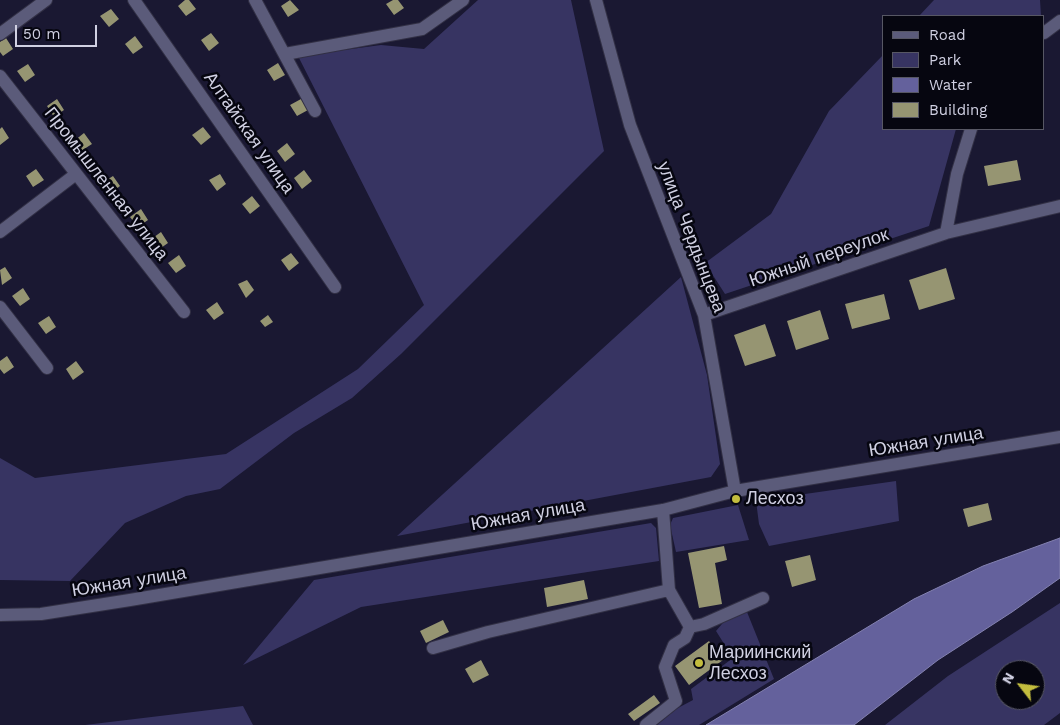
<!DOCTYPE html>
<html>
<head>
<meta charset="utf-8">
<style>
  body { margin:0 }
  #map { position:relative; width:1060px; height:725px; overflow:hidden; background:#1a1832; font-family:"Work Sans",sans-serif }
  canvas { display:block }
  .legend { position:absolute; left:882px; top:15px; width:162px; height:115px; box-sizing:border-box; background:#060610; border:1px solid #575764; margin:0; padding:6px 9px; list-style:none; font-size:15px; color:#d0d0e2 }
  .legend li { display:flex; align-items:center; gap:10px; height:25px }
  .legend b { width:25px; border:1px solid #575764 }
  .north { position:absolute; left:995px; top:660px; width:50px; height:50px; box-sizing:border-box; background:#060610; border:1px solid #575764; border-radius:50%; rotate:300deg; font-size:14px; font-weight:700; line-height:20px; text-align:center; color:#d0d0e2 }
  .north::after { content:''; display:block; margin:auto; width:18px; height:22px; background:#c3bd3e; clip-path:polygon(50% 0,100% 100%,50% 72%,0 100%) }
  .scale { position:absolute; left:15px; top:25px; width:82px; height:22px; box-sizing:border-box; border:2px solid #d0d0e2; border-top:0; padding-left:6px; font-size:15px; line-height:18px; white-space:nowrap; color:#d0d0e2; -webkit-text-stroke:4px #060610; paint-order:stroke }
</style>
</head>
<body>
<div id="map">
<canvas width="1060" height="725"></canvas>
<ul class="legend">
<li><b style="height:6px;background:#5b5b7a"></b>Road</li>
<li><b style="height:14px;background:#373462"></b>Park</li>
<li><b style="height:14px;background:#64619c"></b>Water</li>
<li><b style="height:14px;background:#969572"></b>Building</li>
</ul>
<div class="north">N</div>
<div class="scale">50 m</div>
</div>
<script>
const c = document.querySelector('canvas').getContext('2d');
c.lineJoin = 'round';
function fillPath(path, color) {
  c.fillStyle = color;
  c.fill(path, 'evenodd');
}
function shape(rows) {
  const path = new Path2D();
  for (const r of rows) {
    path.moveTo(r[0], r[1]);
    for (let i = 2; i < r.length; i += 2) path.lineTo(r[i], r[i + 1]);
  }
  return path;
}
function trace(path, color, width, dash) {
  c.strokeStyle = color;
  c.lineWidth = width;
  c.lineCap = dash ? 'butt' : 'round';
  c.setLineDash(dash || []);
  c.stroke(path);
}
function label(font, color, halo, rows, align = 'center') {
  c.font = font + ' "Work Sans",sans-serif';
  c.lineWidth = 5;
  c.setLineDash([]);
  c.textBaseline = 'middle';
  c.strokeStyle = halo;
  c.fillStyle = color;
  for (const [text, x, y, turn = 0] of rows) {
    c.save();
    c.translate(x, y);
    c.rotate((+turn || 0) * Math.PI / 180);
    c.textAlign = isNaN(turn) ? turn : align;
    if (halo) c.strokeText(text, 0, 0);
    c.fillText(text, 0, 0);
    c.restore();
  }
}
fillPath(shape([
  [478,0,571,0,604,151,401,354,352,398,294,433,220,489,186,496,125,523,70,581,0,580,0,458,35,478,226,454,358,369,424,305,298,56,381,45,424,49],
  [934,0,1040,0,1041,16,919,16],
  [884,54,884,129,956,129,929,226,725,294,705,263,771,214,829,111],
  [681,277,707,375,720,464,711,477,397,536],
  [896,481,899,521,769,546,759,524,756,501],
  [738,505,749,540,676,552,670,525,673,518],
  [651,523,656,528,659,561,361,607,243,665,314,580],
  [1060,603,1060,713,1044,725,885,725,948,676],
  [1005,670,1035,670,1035,700,1005,700],
  [747,612,774,679,699,725,657,725,676,709,693,700,691,689,733,658,716,631,727,618],
  [243,706,253,725,85,725]
]), '#373462');
const water = shape([
  [1060,538,1060,578,1012,612,938,660,854,725,706,725,914,599,983,566,1060,538]
]);
fillPath(water, '#64619c');
trace(water, '#8482b1', 1);
fillPath(shape([
  [185,0,189,0,196,9,186,16,178,6],
  [290,0,299,10,288,17,281,6],
  [393,0,398,0,404,8,394,15,386,4],
  [111,9,119,19,109,27,100,16],
  [211,33,219,43,209,51,201,40],
  [135,36,143,47,133,54,125,44],
  [6,38,13,49,3,56,0,52,0,42],
  [278,63,285,75,274,81,267,70],
  [28,64,35,75,25,82,17,71],
  [57,99,64,110,54,117,47,106],
  [301,99,308,110,297,116,290,105],
  [2,127,9,138,0,145,0,129],
  [203,127,211,137,201,145,192,135],
  [84,133,92,144,81,151,74,141],
  [287,143,295,154,285,162,277,151],
  [1017,160,1021,180,988,186,984,166],
  [36,169,44,180,33,187,26,176],
  [304,170,312,181,302,189,294,178],
  [220,174,226,184,217,191,209,180],
  [113,176,120,186,110,194,102,183],
  [252,196,260,206,250,214,242,204],
  [141,209,148,220,138,227,130,217],
  [161,232,168,243,158,250,150,240],
  [291,253,299,263,289,271,281,260],
  [179,255,186,266,176,273,168,263],
  [5,267,12,278,2,285,0,270],
  [946,268,955,299,919,310,909,280],
  [247,280,254,290,246,298,238,284],
  [23,288,30,299,20,306,12,296],
  [884,294,890,319,852,329,845,304],
  [217,302,224,313,214,320,206,310],
  [820,310,829,339,796,350,787,321],
  [268,315,273,322,265,327,260,321],
  [49,316,56,327,46,334,38,323],
  [765,324,776,356,745,366,734,335],
  [7,356,14,367,4,374,0,369,0,361],
  [76,361,84,372,73,380,66,369],
  [988,503,992,520,968,527,963,509],
  [724,546,727,560,715,563,722,604,699,608,688,553],
  [810,555,816,580,792,587,785,561],
  [584,580,588,599,547,607,544,588],
  [443,620,449,632,426,643,420,631],
  [709,641,723,660,689,685,675,666],
  [481,660,489,675,473,683,465,669],
  [654,695,660,703,634,721,628,714]
]), '#969572');
const minor = shape([
  [134,0,335,287],
  [255,0,315,111],
  [596,0,630,125,704,315,735,491],
  [1044,33,1060,21],
  [0,34,46,0],
  [285,54,422,29,463,0],
  [0,76,184,312],
  [0,232,76,174],
  [946,233,957,174,971,129],
  [0,307,47,368],
  [704,315,946,233,1060,206],
  [0,615,41,614,130,600,663,510,735,491,1060,437],
  [690,627,704,624,763,598],
  [433,648,488,632,669,590],
  [646,725,676,701,665,667,674,645,685,638,690,627,669,590,663,510]
]);
trace(minor, '#323045', 14);
trace(minor, '#5b5b7a', 12);
for (const [x, y, r, color] of [
  [736,499,5,"#c3bd3e"],
  [699,663,5,"#c3bd3e"]
]) {
  const dot = new Path2D();
  dot.arc(x, y, r, 0, 2 * Math.PI);
  c.fillStyle = color;
  c.fill(dot);
  trace(dot, '#060610', 2);
}
label('18px', '#d0d0e2', '#060610', [
  ["Алтайская улица",249,133,55],
  ["Промышленная улица",106,184,52],
  ["улица Чердынцева",691,237,69],
  ["Южный переулок",819,258,-19],
  ["Южная улица",926,442,-9],
  ["Южная улица",528,515,-10],
  ["Южная улица",129,582,-9]
]);
label('18px', '#d0d0e2', '#060610', [
  ["Лесхоз",746,499],
  ["Мариинский",709,653],
  ["Лесхоз",709,674]
], 'left');
</script>
</body>
</html>
